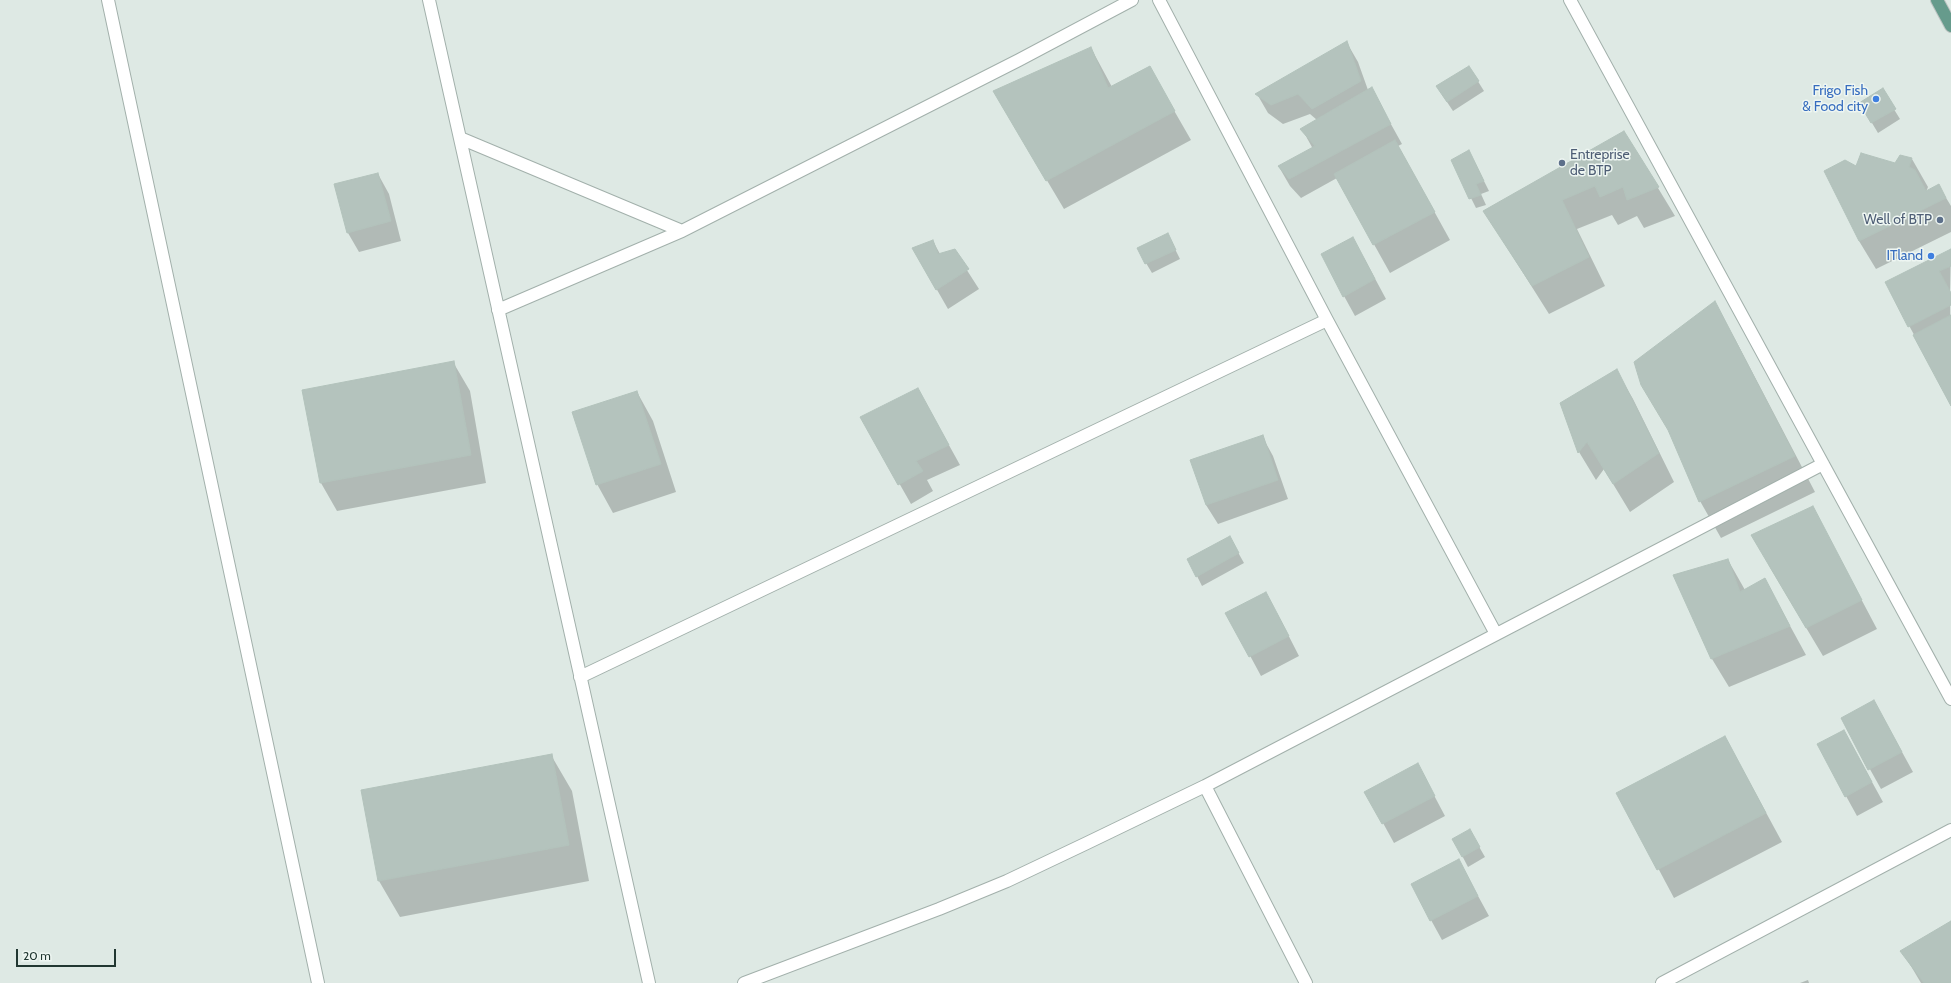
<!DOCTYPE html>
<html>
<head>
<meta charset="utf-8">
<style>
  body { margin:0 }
  #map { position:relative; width:1951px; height:983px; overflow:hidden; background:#dee9e4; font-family:Cabin,sans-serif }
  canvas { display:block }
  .scale { position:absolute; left:16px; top:949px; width:100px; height:18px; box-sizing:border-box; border:2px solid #213731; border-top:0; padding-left:5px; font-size:12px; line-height:14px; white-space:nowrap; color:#213731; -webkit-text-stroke:3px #eef6f2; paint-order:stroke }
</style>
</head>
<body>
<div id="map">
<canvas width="1951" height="983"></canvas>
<div class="scale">20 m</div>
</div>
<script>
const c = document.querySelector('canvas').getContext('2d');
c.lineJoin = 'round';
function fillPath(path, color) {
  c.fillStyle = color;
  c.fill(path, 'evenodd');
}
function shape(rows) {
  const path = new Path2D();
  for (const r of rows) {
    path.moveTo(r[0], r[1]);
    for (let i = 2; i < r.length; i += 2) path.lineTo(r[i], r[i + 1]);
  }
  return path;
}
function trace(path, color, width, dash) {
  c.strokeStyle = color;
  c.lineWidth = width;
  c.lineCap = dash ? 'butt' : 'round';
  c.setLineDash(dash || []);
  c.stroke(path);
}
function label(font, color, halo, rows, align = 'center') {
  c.font = font + ' Cabin,sans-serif';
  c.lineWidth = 3;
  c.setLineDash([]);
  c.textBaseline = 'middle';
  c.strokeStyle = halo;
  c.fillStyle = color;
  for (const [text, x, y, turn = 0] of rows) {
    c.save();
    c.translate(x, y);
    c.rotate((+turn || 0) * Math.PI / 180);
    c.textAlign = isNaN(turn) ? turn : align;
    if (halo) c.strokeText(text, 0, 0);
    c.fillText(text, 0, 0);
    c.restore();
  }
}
fillPath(shape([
  [1347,43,1358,62,1368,90,1382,108,1402,144,1398,146,1450,240,1390,273,1337,178,1301,198,1290,186,1279,167,1313,149,1302,129,1317,120,1310,114,1283,124,1268,113,1257,94],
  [1091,48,1112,87,1149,67,1191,140,1064,209,1011,120],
  [1469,67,1484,91,1453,111,1443,96],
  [1882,90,1900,119,1878,133,1860,103],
  [1624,132,1675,216,1644,228,1637,216,1618,225,1612,215,1577,229,1605,286,1549,314,1484,211],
  [1912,159,1928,187,1926,192,1939,186,1951,206,1951,232,1876,269,1859,241,1857,168,1896,164],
  [1452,160,1474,161,1489,191,1481,194,1486,205,1476,208],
  [378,174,389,194,401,241,359,252,348,233],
  [1168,235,1180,259,1152,273,1146,263],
  [933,241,940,254,954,250,979,289,948,309,913,248],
  [1951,250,1950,291,1951,403,1886,283],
  [1364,258,1386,299,1355,316,1344,296],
  [1715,303,1735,339,1815,492,1721,538,1700,501,1671,435],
  [453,362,470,391,486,483,337,511,321,483],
  [1616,370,1633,399,1674,482,1630,512,1604,469,1596,480,1579,452,1561,404],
  [637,392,653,421,676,492,613,513,597,484],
  [929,409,960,465,927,480,933,491,911,504,862,418],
  [1262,436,1273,456,1288,499,1218,524,1206,505],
  [1813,508,1877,629,1823,656,1768,564],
  [1235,547,1244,563,1202,586,1197,576],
  [1728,560,1745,590,1765,580,1806,655,1729,687,1712,659,1674,575],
  [1227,613,1277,613,1299,656,1261,676],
  [1842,719,1885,721,1913,772,1881,789],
  [1725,737,1782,842,1674,898,1618,793],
  [1855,751,1883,802,1857,816,1846,796],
  [551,755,572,791,589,881,400,917,379,881],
  [1428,784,1445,816,1394,843,1366,792],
  [1470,831,1485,857,1468,867,1454,840],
  [1459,861,1489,916,1442,940,1431,920],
  [1951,922,1951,983,1921,983,1902,951],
  [1808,980,1809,983,1800,983]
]), '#0003');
const building = shape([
  [1347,41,1361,81,1312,109,1298,94,1271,105,1255,94,1347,41],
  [1091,47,1108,88,1150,66,1175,111,1046,181,993,91,1091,47],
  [1469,66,1479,81,1447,102,1436,86,1469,66],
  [1372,87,1391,124,1289,179,1278,166,1315,146,1300,129,1372,87],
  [1883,88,1896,109,1871,123,1859,103,1883,88],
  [1624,131,1659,187,1627,200,1623,187,1600,197,1595,186,1562,200,1589,257,1532,286,1483,211,1624,131],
  [1395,140,1435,212,1373,245,1334,174,1395,140],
  [1469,150,1484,181,1476,184,1481,195,1469,199,1451,160,1469,150],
  [1861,153,1895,163,1900,155,1912,158,1909,167,1915,170,1926,191,1939,184,1946,198,1859,241,1824,171,1845,160,1856,166,1861,153],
  [378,173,391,221,347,233,334,184,378,173],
  [1168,233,1176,250,1145,264,1137,248,1168,233],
  [1353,237,1375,279,1343,297,1321,254,1353,237],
  [933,240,938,254,955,249,969,269,936,290,912,248,933,240],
  [1951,249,1951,266,1939,271,1951,293,1951,305,1908,327,1885,282,1951,249],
  [1715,301,1795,456,1699,502,1668,430,1641,385,1634,362,1715,301],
  [1951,315,1951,406,1913,335,1951,315],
  [454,361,471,455,320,483,302,390,454,361],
  [1617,369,1659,453,1613,484,1587,442,1578,453,1560,403,1617,369],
  [918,388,949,445,916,461,923,471,898,485,860,417,918,388],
  [637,391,661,464,596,485,572,412,637,391],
  [1263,435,1278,480,1206,505,1190,460,1263,435],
  [1813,506,1862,600,1806,628,1751,535,1813,506],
  [1230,536,1239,553,1196,577,1187,559,1230,536],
  [1728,559,1740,592,1765,578,1790,626,1711,659,1673,575,1728,559],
  [1266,592,1289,636,1249,657,1225,613,1266,592],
  [1874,700,1902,752,1868,770,1841,718,1874,700],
  [1844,730,1872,782,1845,797,1817,744,1844,730],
  [1725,736,1766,813,1657,870,1616,793,1725,736],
  [552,754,569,845,378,881,361,790,552,754],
  [1418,763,1435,796,1382,824,1364,792,1418,763],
  [1470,829,1480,847,1462,857,1452,839,1470,829],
  [1459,859,1478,896,1430,921,1411,884,1459,859],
  [1951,921,1951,983,1924,983,1900,951,1951,921]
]);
fillPath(building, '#b4c3bd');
trace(building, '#b2c2bb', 1);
const minor = shape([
  [108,0,318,983],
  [429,0,649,983],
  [1159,0,1327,320,1496,634],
  [1570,0,1951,699],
  [460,138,682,231],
  [498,310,682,231,1019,60,1132,0],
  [580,677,1327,320],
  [1205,786,1306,983],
  [744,983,939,909,1007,881,1087,843,1205,786,1823,464],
  [1662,983,1951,830]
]);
const primary = shape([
  [1937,0,1951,26]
]);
trace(minor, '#a2b0ab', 14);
trace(primary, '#bcc3c1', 14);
trace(minor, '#fff', 12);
trace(primary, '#669b8c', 12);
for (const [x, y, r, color] of [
  [1876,99,4,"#3f7fe0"],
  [1562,163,4,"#5c6f8a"],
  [1940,220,4,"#5c6f8a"],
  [1931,256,4,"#3f7fe0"]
]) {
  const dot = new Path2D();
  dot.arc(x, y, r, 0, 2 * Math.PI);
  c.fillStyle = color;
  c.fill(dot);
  trace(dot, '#eef6f2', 1.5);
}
label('14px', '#366cbe', '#eef6f2', [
  ["Frigo Fish",1868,91],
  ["& Food city",1868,107],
  ["ITland",1923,256]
], 'right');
label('14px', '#4e5e75', '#eef6f2', [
  ["Entreprise",1570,155],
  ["de BTP",1570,171],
  ["Well of BTP",1932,220,"right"]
], 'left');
</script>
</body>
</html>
